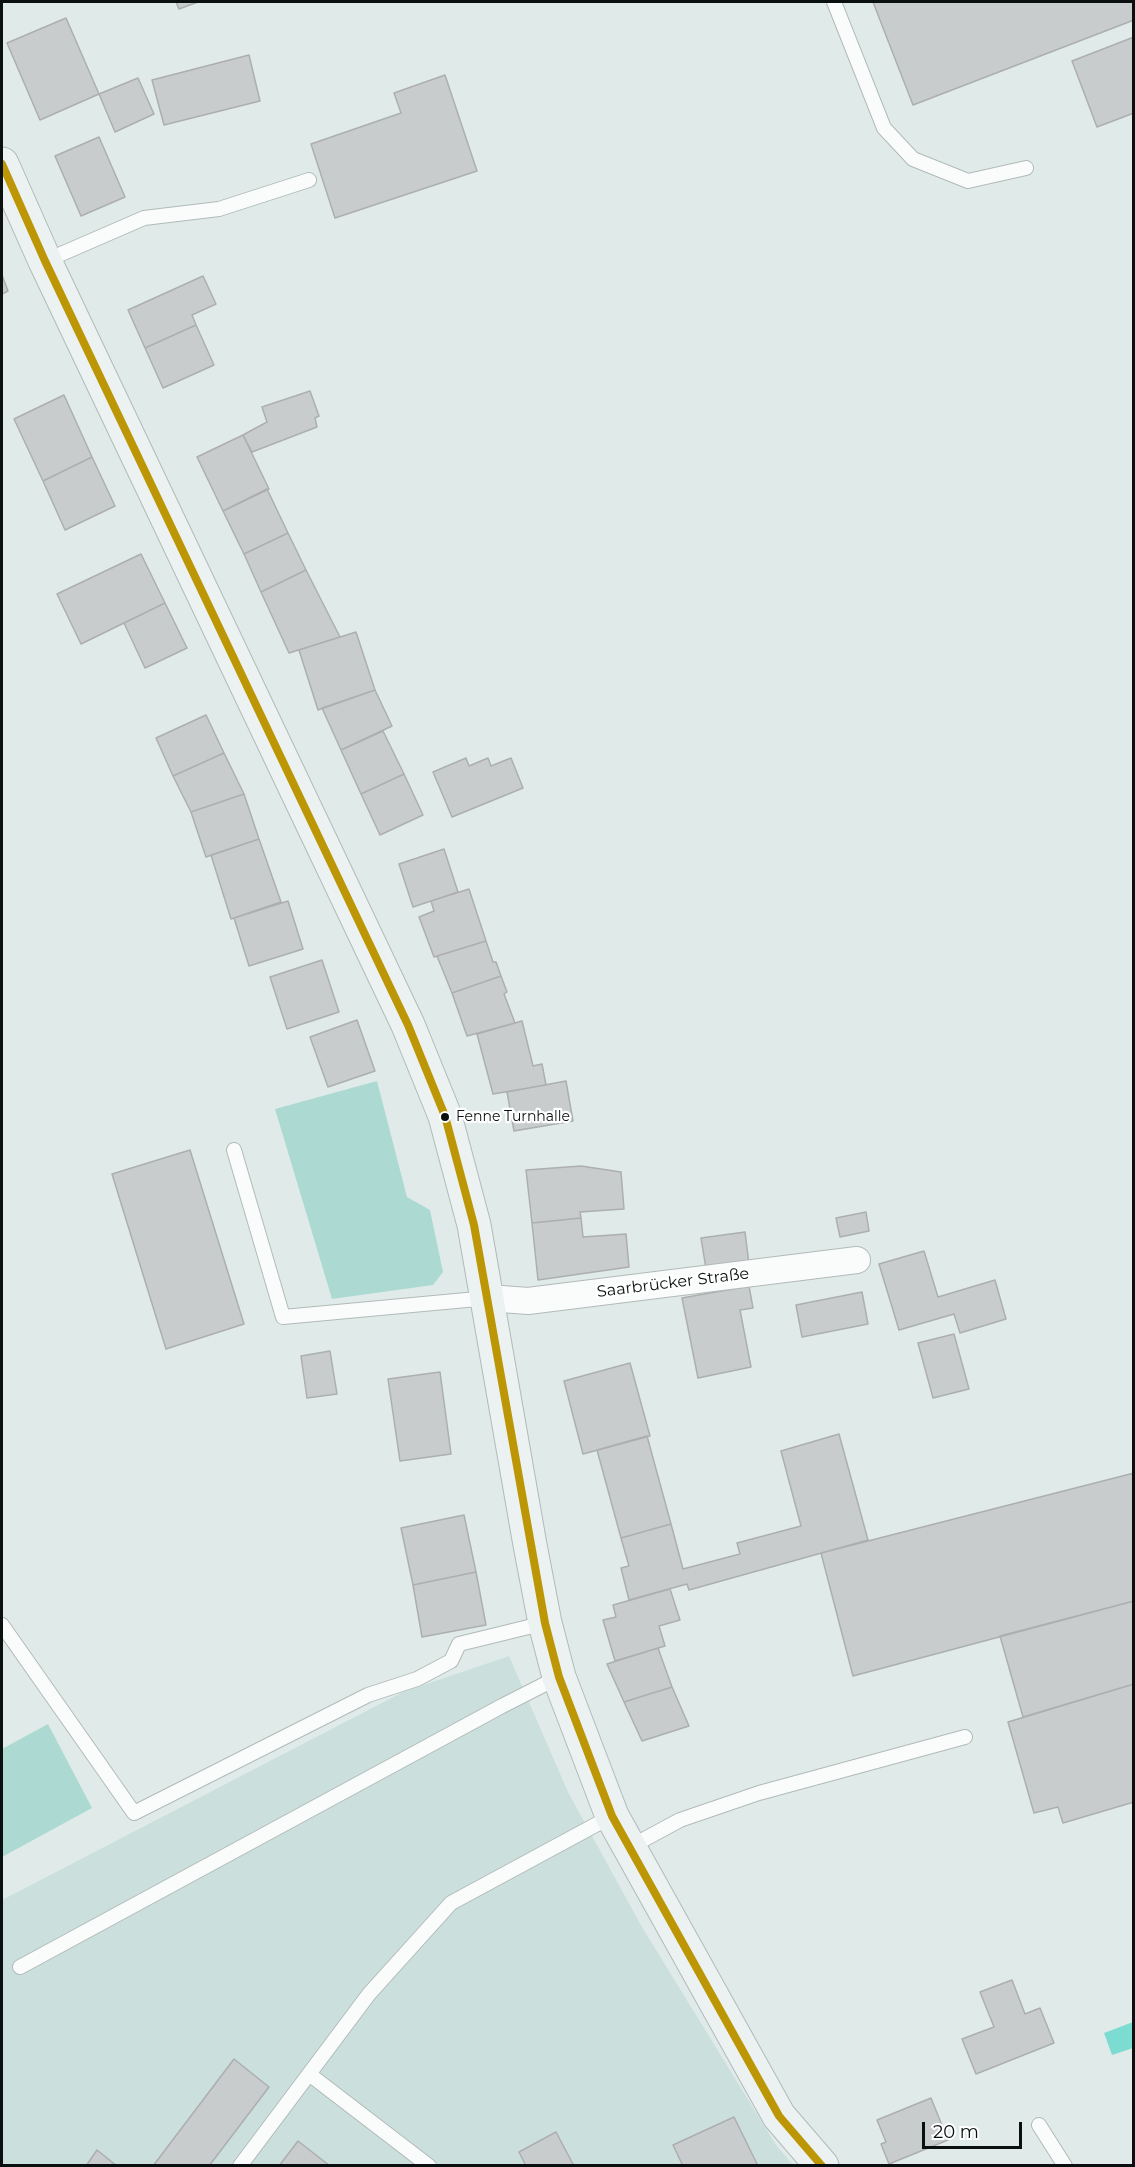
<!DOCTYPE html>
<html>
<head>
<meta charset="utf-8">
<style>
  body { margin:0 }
  #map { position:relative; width:1135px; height:2167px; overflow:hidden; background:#e0ebe9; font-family:Montserrat,sans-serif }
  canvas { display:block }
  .frame { position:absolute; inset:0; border:3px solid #09100f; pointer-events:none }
  .scale { position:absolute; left:922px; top:2122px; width:100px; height:27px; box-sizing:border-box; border:3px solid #09100f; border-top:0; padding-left:8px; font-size:18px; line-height:21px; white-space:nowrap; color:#09100f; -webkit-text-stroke:4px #fff; paint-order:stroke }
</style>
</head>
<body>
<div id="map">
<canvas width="1135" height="2167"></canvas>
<div class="frame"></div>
<div class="scale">20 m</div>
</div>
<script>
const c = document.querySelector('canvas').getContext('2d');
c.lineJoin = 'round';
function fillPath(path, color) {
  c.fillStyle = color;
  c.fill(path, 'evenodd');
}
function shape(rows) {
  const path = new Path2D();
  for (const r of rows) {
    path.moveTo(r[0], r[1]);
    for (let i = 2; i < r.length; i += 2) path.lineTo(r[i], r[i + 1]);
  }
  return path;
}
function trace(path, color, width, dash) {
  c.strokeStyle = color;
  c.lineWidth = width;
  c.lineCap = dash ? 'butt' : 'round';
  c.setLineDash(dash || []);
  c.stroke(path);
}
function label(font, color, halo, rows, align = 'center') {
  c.font = font + ' Montserrat,sans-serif';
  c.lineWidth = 4.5;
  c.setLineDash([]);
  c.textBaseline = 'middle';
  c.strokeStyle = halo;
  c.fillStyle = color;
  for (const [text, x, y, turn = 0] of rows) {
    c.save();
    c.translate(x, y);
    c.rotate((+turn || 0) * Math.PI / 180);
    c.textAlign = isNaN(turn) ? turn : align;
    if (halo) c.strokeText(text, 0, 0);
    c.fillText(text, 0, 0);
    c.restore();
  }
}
fillPath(shape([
  [509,1656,568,1792,642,1927,776,2145,793,2165,2,2166,2,1900,403,1692]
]), '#cbe0dc');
fillPath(shape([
  [377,1081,407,1197,430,1210,443,1272,433,1285,332,1299,275,1109],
  [48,1724,92,1808,2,1857,2,1749]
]), '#acdad3');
fillPath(shape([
  [1133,2022,1133,2048,1112,2055,1104,2033]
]), '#7cdcd1');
const building = shape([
  [176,2,198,2,179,9,176,2],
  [873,2,1134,2,1134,20,913,105,873,2],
  [66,18,99,94,40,120,7,43,66,18],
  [1134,37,1134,113,1097,127,1072,61,1134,37],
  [249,55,260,101,164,125,152,80,249,55],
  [445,75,477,171,335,218,311,144,401,113,394,93,445,75],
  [138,78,154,114,115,132,99,94,138,78],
  [99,137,125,197,81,216,55,156,99,137],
  [2,275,8,291,2,294,2,275],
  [203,276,216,304,192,315,196,325,145,348,128,310,203,276],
  [196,325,214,365,163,388,145,348,196,325],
  [310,391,319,416,315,418,317,427,252,452,243,435,267,422,262,407,310,391],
  [64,395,92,457,43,481,14,419,64,395],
  [243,435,269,489,223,511,197,457,243,435],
  [92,457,115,506,65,530,43,481,92,457],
  [267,489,288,533,244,554,223,511,267,489],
  [288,533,306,570,261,592,244,554,288,533],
  [141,554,165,603,81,644,57,594,141,554],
  [306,570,340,637,289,653,261,592,306,570],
  [165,603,187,648,145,668,124,623,165,603],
  [356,632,375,690,318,710,299,650,356,632],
  [375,690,392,726,341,750,322,708,375,690],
  [206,715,224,753,173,776,156,738,206,715],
  [383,731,404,774,361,794,341,750,383,731],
  [224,753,244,794,191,812,173,776,224,753],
  [466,758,469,766,488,758,491,766,511,758,523,788,452,817,433,772,466,758],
  [404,774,423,815,380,835,361,794,404,774],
  [244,794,259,839,206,857,191,812,244,794],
  [259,839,281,902,231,919,211,855,259,839],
  [444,849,458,892,413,907,399,864,444,849],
  [469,889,486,941,434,957,419,917,434,911,431,901,469,889],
  [288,901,303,949,249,966,234,918,288,901],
  [486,941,493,962,496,962,501,976,452,993,437,956,486,941],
  [322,960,339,1012,287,1029,270,977,322,960],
  [501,976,507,992,504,994,515,1023,467,1036,452,993,501,976],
  [357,1020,375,1071,328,1087,310,1037,357,1020],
  [522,1021,533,1066,542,1064,546,1085,493,1094,477,1034,522,1021],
  [566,1081,573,1121,514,1131,507,1092,566,1081],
  [190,1150,244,1324,166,1349,112,1174,190,1150],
  [581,1166,621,1172,624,1209,580,1212,581,1218,532,1223,526,1170,581,1166],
  [866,1212,869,1231,840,1237,836,1218,866,1212],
  [581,1218,583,1237,626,1234,629,1267,538,1280,532,1223,581,1218],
  [745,1232,749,1264,706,1269,701,1238,745,1232],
  [924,1251,938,1297,995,1280,1006,1319,960,1333,954,1314,899,1330,879,1264,924,1251],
  [749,1286,753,1308,740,1310,751,1367,698,1378,682,1298,749,1286],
  [862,1292,868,1324,802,1337,796,1305,862,1292],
  [954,1334,969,1389,933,1398,918,1343,954,1334],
  [330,1351,337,1394,307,1398,301,1356,330,1351],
  [630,1363,650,1436,583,1454,564,1381,630,1363],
  [440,1372,451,1454,400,1461,388,1379,440,1372],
  [839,1434,868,1540,689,1590,687,1584,629,1600,621,1568,629,1566,621,1538,671,1524,683,1569,740,1554,737,1543,801,1526,781,1451,839,1434],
  [647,1436,671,1524,621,1538,597,1450,647,1436],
  [1134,1473,1134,1601,853,1676,821,1553,1134,1473],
  [464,1515,476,1572,413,1585,401,1528,464,1515],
  [476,1572,486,1625,422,1637,413,1585,476,1572],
  [670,1589,680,1620,659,1626,665,1646,615,1661,603,1620,616,1617,613,1605,670,1589],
  [1134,1601,1134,1684,1023,1717,1000,1636,1134,1601],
  [658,1648,672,1687,624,1702,607,1664,658,1648],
  [1134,1684,1134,1802,1063,1823,1058,1807,1034,1813,1008,1722,1134,1684],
  [672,1687,689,1726,642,1741,624,1702,672,1687],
  [1012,1980,1025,2014,1040,2008,1054,2043,976,2074,962,2039,994,2027,980,1992,1012,1980],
  [234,2059,269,2087,209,2166,153,2166,234,2059],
  [931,2098,948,2140,889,2164,881,2144,886,2142,877,2120,931,2098],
  [734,2117,758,2166,683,2166,673,2145,734,2117],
  [556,2132,574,2166,526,2166,519,2152,556,2132],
  [298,2141,330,2166,279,2166,298,2141],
  [97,2150,117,2166,86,2166,97,2150]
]);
fillPath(building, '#c9cccd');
trace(building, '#acaeb0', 1.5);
const lane = shape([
  [834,2,884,128,913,159,968,181,1026,168],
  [45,261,144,218,219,209,309,180],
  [234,1150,283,1317,488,1298],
  [2,1625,134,1813,368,1695,417,1679,451,1661,459,1644,545,1623],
  [630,1847,680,1820,759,1793,965,1737],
  [20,1967,502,1706,559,1677],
  [309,2074,429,2166],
  [1039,2125,1065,2166],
  [240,2166,369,1994,451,1903,612,1816]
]);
const street = shape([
  [488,1298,528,1301,857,1260]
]);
const secondary = shape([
  [2,164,45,261,408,1025,445,1116,474,1225,530,1545,545,1623,559,1677,612,1816,779,2116,822,2166]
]);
trace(lane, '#b1bab8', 16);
trace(street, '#b1bab8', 28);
trace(secondary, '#b1bab8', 35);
trace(lane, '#fafcfc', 14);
trace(street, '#fafcfc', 26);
trace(secondary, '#ebf2f1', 33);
trace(shape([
  [2,164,45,261,408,1025,445,1116,474,1225,545,1623,559,1677,612,1816,779,2116,822,2166]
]), '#bc9604', 8);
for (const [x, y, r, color] of [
  [445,1117,5,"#09100f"]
]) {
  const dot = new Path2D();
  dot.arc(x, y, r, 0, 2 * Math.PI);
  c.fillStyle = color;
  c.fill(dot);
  trace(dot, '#fff', 2);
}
label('14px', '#09100f', '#fff', [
  ["Fenne Turnhalle",456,1117]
], 'left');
label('16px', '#09100f', '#fff', [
  ["Saarbrücker Straße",673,1283,-7]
]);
</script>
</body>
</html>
